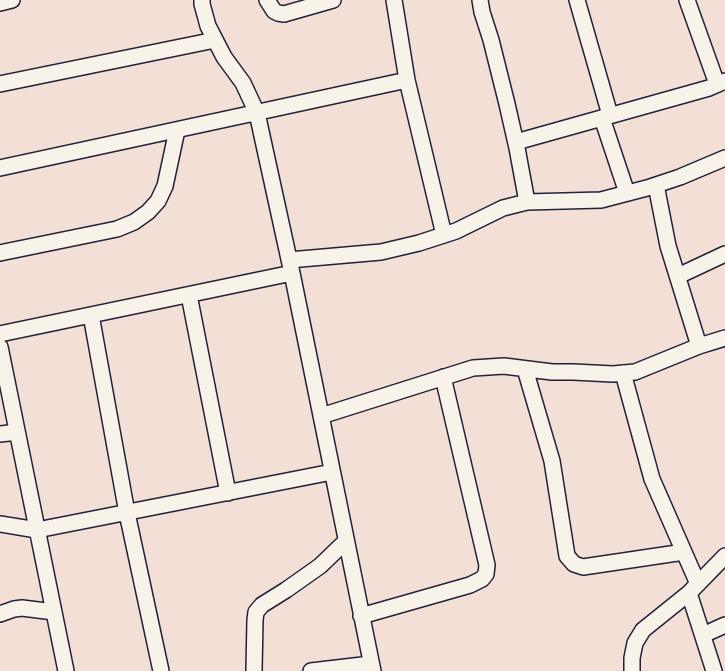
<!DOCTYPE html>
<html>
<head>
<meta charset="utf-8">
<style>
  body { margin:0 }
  canvas { display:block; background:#f4dfd7 }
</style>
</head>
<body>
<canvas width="725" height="671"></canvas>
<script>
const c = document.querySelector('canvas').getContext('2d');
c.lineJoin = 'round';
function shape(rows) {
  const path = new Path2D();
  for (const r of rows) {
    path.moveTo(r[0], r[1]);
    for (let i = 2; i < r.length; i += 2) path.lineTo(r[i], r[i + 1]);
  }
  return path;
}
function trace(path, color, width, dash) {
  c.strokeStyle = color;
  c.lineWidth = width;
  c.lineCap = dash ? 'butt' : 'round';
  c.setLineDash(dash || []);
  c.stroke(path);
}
const street = shape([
  [202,0,202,4,208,26,224,57,243,83,257,113,292,273,373,671],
  [267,0,274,11,278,13,284,14,333,0],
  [394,0,407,80,444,235],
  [480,0,482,12,491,40,507,104,517,148,527,202],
  [577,0,610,115],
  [687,0,717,84],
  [0,3,12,0],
  [0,84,215,40],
  [602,118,627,193],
  [516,142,709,88,725,81],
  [0,168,407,80],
  [656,185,668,246,699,346],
  [0,253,117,229,134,222,148,212,158,201,165,186,177,130],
  [289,260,381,252,419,243,456,231,503,208,527,202,601,200,647,188,680,177,725,158],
  [678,276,725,254],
  [189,295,228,493],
  [91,315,127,513,161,671],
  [0,334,292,273],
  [0,347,66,671],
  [525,369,552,461,567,556,574,564,583,567,684,552],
  [623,373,652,479,698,584],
  [321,416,473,368,504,366,552,372,573,372,613,374,635,372,699,346,725,338],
  [0,434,17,432],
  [0,524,37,530,332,472],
  [689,593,714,671],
  [0,614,14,609,22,608,54,612],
  [361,616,470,585,482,579,486,574,487,565,443,377],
  [703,635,725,625],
  [254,671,255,620,256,612,262,605,286,590,320,566,346,541],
  [311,671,371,664],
  [632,671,632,658,635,643,643,630,689,593,725,556]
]);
trace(street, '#22223b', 18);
trace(street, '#f7f3e8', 15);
</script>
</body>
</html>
